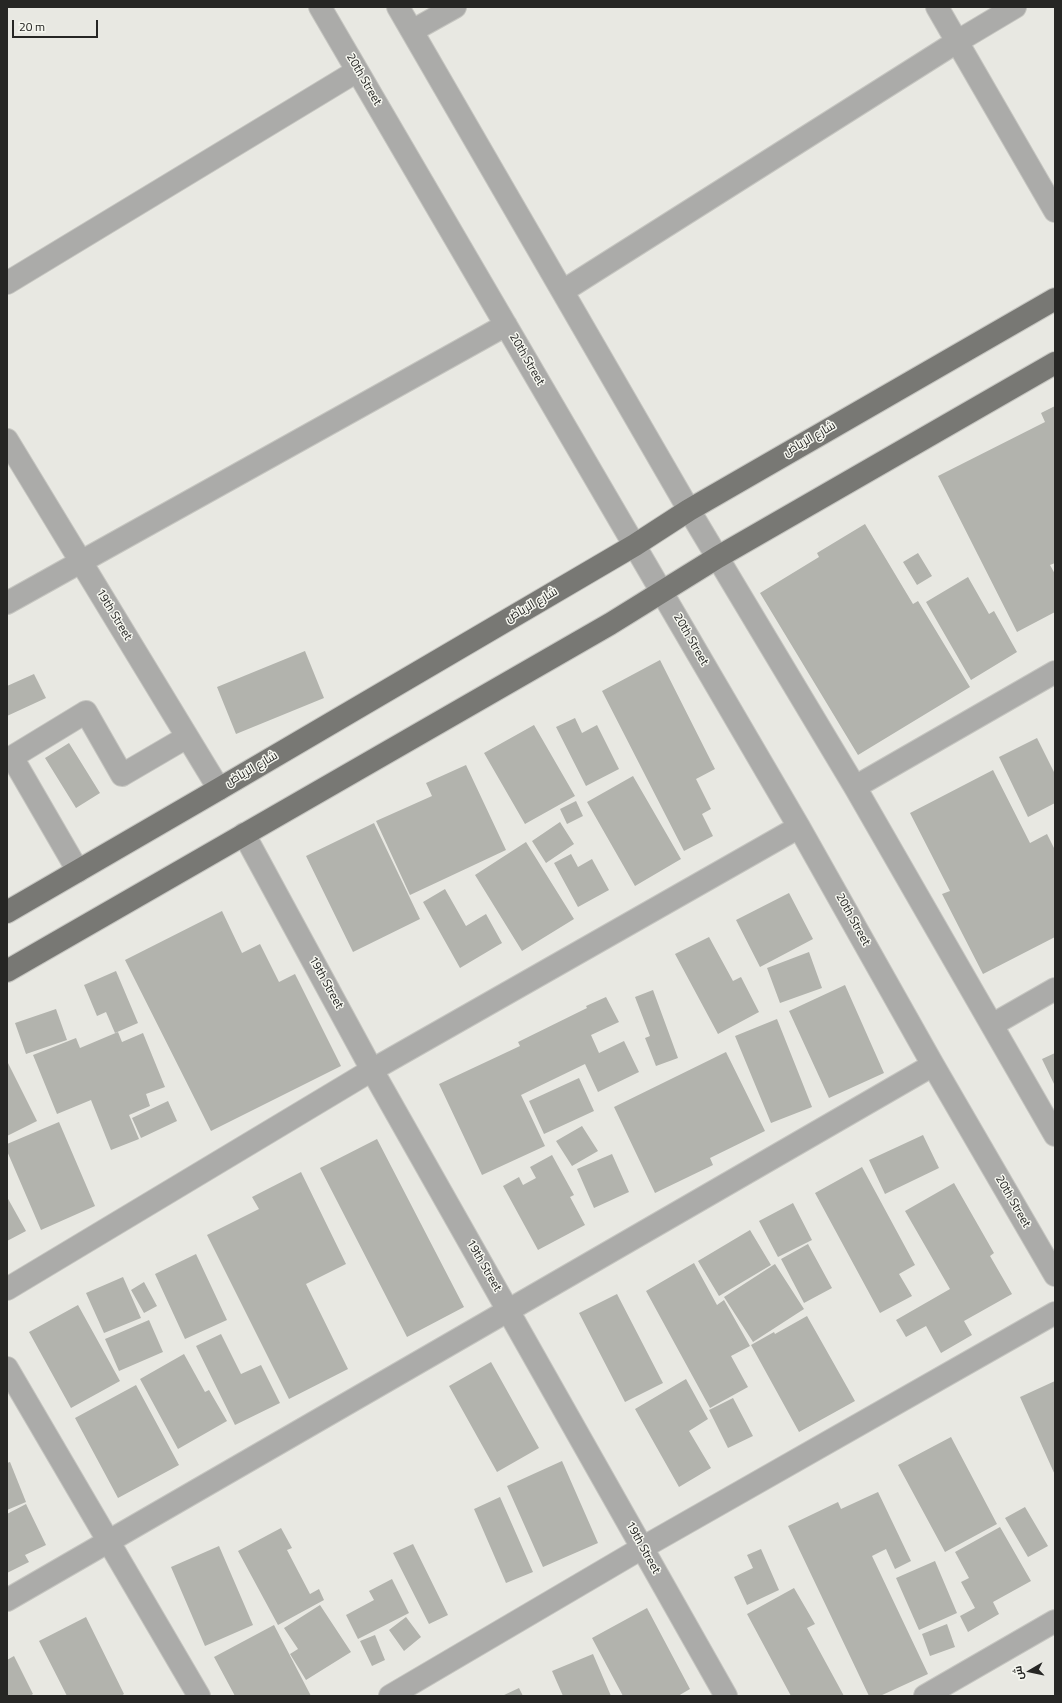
<!DOCTYPE html>
<html>
<head>
<meta charset="utf-8">
<style>
  body { margin:0 }
  #map { position:relative; width:1062px; height:1703px; overflow:hidden; background:#e8e8e2; font-family:Georgia,Cairo,serif }
  canvas { display:block }
  .frame { position:absolute; inset:0; border:8px solid #262624; pointer-events:none }
  .north { position:absolute; left:1010px; top:1651px; width:40px; height:40px; -webkit-text-stroke:3px #f5f6ef; paint-order:stroke; rotate:261deg; font-size:11px; font-weight:700; line-height:16px; text-align:center; color:#262624 }
  .north::after { content:''; display:block; margin:auto; width:14px; height:18px; background:#262624; clip-path:polygon(50% 0,100% 100%,50% 72%,0 100%) }
  .scale { position:absolute; left:12px; top:20px; width:86px; height:18px; box-sizing:border-box; border:2px solid #262624; border-top:0; padding-left:5px; font-size:12px; line-height:14px; white-space:nowrap; color:#262624; -webkit-text-stroke:3px #f5f6ef; paint-order:stroke }
</style>
</head>
<body>
<div id="map">
<canvas width="1062" height="1703"></canvas>
<div class="frame"></div>
<div class="north">ش</div>
<div class="scale">20 m</div>
</div>
<script>
const c = document.querySelector('canvas').getContext('2d');
c.lineJoin = 'round';
function fillPath(path, color) {
  c.fillStyle = color;
  c.fill(path, 'evenodd');
}
function shape(rows) {
  const path = new Path2D();
  for (const r of rows) {
    path.moveTo(r[0], r[1]);
    for (let i = 2; i < r.length; i += 2) path.lineTo(r[i], r[i + 1]);
  }
  return path;
}
function trace(path, color, width, dash) {
  c.strokeStyle = color;
  c.lineWidth = width;
  c.lineCap = dash ? 'butt' : 'round';
  c.setLineDash(dash || []);
  c.stroke(path);
}
function label(font, color, halo, rows, align = 'center') {
  c.font = font + ' Georgia,Cairo,serif';
  c.lineWidth = 3;
  c.setLineDash([]);
  c.textBaseline = 'middle';
  c.strokeStyle = halo;
  c.fillStyle = color;
  for (const [text, x, y, turn = 0] of rows) {
    c.save();
    c.translate(x, y);
    c.rotate((+turn || 0) * Math.PI / 180);
    c.textAlign = isNaN(turn) ? turn : align;
    if (halo) c.strokeText(text, 0, 0);
    c.fillText(text, 0, 0);
    c.restore();
  }
}
fillPath(shape([
  [1055,406,1055,563,1050,565,1055,574,1055,612,1017,632,938,476,1045,422,1041,413],
  [865,524,913,604,918,601,970,687,858,755,760,593,819,557,817,553],
  [918,553,932,576,917,585,903,562],
  [968,577,989,614,994,611,1017,652,971,680,926,602],
  [305,651,324,698,236,734,217,687],
  [660,660,715,769,696,779,711,809,702,814,713,836,684,851,602,691],
  [34,674,46,698,7,716,7,686],
  [575,718,582,733,597,725,619,769,586,786,556,727],
  [534,725,575,796,525,824,484,753],
  [1037,738,1055,774,1055,803,1028,817,999,757],
  [69,743,100,793,76,808,45,758],
  [466,765,506,850,410,895,376,821,432,796,426,783],
  [993,770,1030,843,1047,834,1055,850,1055,937,983,974,942,894,950,891,910,813],
  [633,776,681,859,635,886,587,802],
  [576,801,583,816,567,824,560,809],
  [560,822,574,844,546,863,532,841],
  [374,823,420,919,353,952,306,856],
  [526,842,574,919,522,951,475,875],
  [571,854,578,867,592,859,609,890,578,907,554,863],
  [445,889,466,926,486,914,502,943,460,968,423,902],
  [789,893,813,939,760,967,736,920],
  [222,911,242,953,260,944,279,982,295,974,341,1066,211,1131,125,960],
  [709,937,733,981,741,977,759,1012,718,1034,675,954],
  [809,952,822,988,780,1003,767,968],
  [116,971,138,1023,115,1033,106,1012,97,1016,84,985],
  [845,985,884,1073,829,1098,789,1011],
  [653,990,678,1058,656,1066,645,1038,650,1036,635,997],
  [606,997,619,1022,591,1035,599,1053,624,1041,639,1072,598,1092,585,1064,521,1095,545,1146,482,1175,439,1084,520,1046,518,1042,587,1008,586,1006],
  [56,1009,67,1040,26,1054,15,1023],
  [777,1019,812,1107,771,1123,735,1036],
  [118,1032,122,1042,143,1033,165,1087,146,1094,150,1106,129,1115,139,1139,111,1150,91,1100,57,1114,33,1055,76,1038,80,1048],
  [726,1052,765,1131,710,1158,713,1165,655,1193,614,1107],
  [1055,1053,1055,1086,1042,1059],
  [7,1061,37,1121,7,1136],
  [579,1078,594,1111,544,1134,529,1101],
  [168,1101,177,1121,141,1138,132,1118],
  [59,1122,95,1206,41,1230,7,1151,7,1144],
  [582,1126,598,1151,572,1166,556,1141],
  [923,1135,939,1168,885,1194,869,1160],
  [377,1139,464,1307,407,1337,320,1168],
  [612,1154,629,1192,594,1208,577,1169],
  [552,1155,574,1195,570,1197,585,1225,538,1250,503,1186,519,1177,523,1185,536,1178,530,1167],
  [862,1167,915,1265,899,1274,912,1296,880,1313,815,1193],
  [301,1172,346,1264,306,1284,348,1369,289,1399,207,1235,259,1209,252,1197],
  [954,1183,994,1253,990,1256,1012,1294,964,1321,972,1335,941,1353,926,1326,906,1337,896,1320,950,1289,905,1211],
  [7,1197,26,1231,7,1241],
  [793,1203,812,1240,778,1257,759,1221],
  [750,1230,771,1265,719,1296,698,1261],
  [808,1244,832,1288,804,1303,781,1259],
  [196,1254,227,1320,185,1339,155,1274],
  [694,1263,717,1305,724,1300,750,1346,731,1356,748,1387,710,1408,646,1291],
  [775,1264,804,1309,753,1342,724,1297],
  [123,1277,141,1318,104,1333,86,1293],
  [144,1282,157,1306,144,1313,131,1290],
  [617,1294,663,1383,625,1402,579,1313],
  [78,1305,120,1381,71,1408,29,1332],
  [807,1316,855,1401,799,1432,751,1345,774,1332,775,1334],
  [149,1320,163,1352,119,1371,105,1339],
  [221,1334,241,1374,261,1365,280,1403,235,1425,196,1346],
  [184,1354,205,1392,209,1390,227,1421,178,1449,140,1379],
  [491,1362,539,1448,497,1472,449,1386],
  [686,1379,708,1419,689,1431,711,1468,679,1487,635,1409],
  [1055,1381,1055,1475,1020,1397],
  [136,1385,179,1465,118,1498,75,1418],
  [733,1398,753,1436,728,1448,709,1410],
  [951,1437,997,1524,945,1552,898,1465],
  [562,1461,598,1543,543,1567,507,1486],
  [10,1462,26,1502,7,1510,7,1463],
  [878,1492,911,1561,895,1569,886,1549,872,1556,928,1674,880,1696,869,1696,788,1526,838,1502,841,1509],
  [500,1497,533,1572,506,1583,474,1509],
  [26,1504,46,1545,25,1555,29,1562,7,1573,7,1514],
  [1025,1507,1048,1546,1028,1557,1005,1518],
  [1000,1527,1031,1581,993,1602,999,1614,968,1632,960,1616,975,1608,961,1582,969,1578,955,1552],
  [281,1528,292,1548,287,1550,310,1594,319,1589,324,1600,278,1625,238,1551],
  [413,1544,448,1615,429,1624,393,1553],
  [219,1546,253,1625,205,1646,171,1567],
  [761,1549,779,1590,747,1605,734,1577,753,1568,747,1555],
  [935,1561,957,1613,919,1630,896,1578],
  [392,1579,409,1613,358,1639,346,1615,374,1600,369,1591],
  [794,1588,815,1624,807,1628,844,1696,791,1696,747,1614],
  [320,1605,351,1652,306,1680,290,1654,298,1649,284,1628],
  [647,1608,690,1689,678,1696,623,1696,592,1638],
  [86,1617,124,1694,121,1696,67,1696,39,1641],
  [406,1617,421,1637,404,1651,389,1630],
  [947,1624,955,1647,930,1656,922,1634],
  [274,1625,311,1696,235,1696,214,1657],
  [375,1635,385,1660,372,1666,360,1641],
  [593,1654,611,1696,563,1696,552,1671],
  [14,1656,33,1694,30,1696,7,1696,7,1660],
  [519,1688,523,1696,502,1696]
]), '#b2b3ad');
const minor = shape([
  [320,7,799,827,933,1065,1055,1275],
  [398,7,689,510,855,787,1055,1135],
  [937,7,1055,211],
  [412,31,455,7],
  [7,283,357,71],
  [563,291,958,41,1015,7],
  [7,440,219,789],
  [7,603,506,325],
  [855,787,1055,672],
  [244,834,372,1070,726,1696],
  [78,871,12,757,86,712,122,775,187,737],
  [992,1025,1055,989],
  [7,1289,372,1070,799,827],
  [7,1368,199,1696],
  [7,1600,933,1065],
  [390,1696,642,1548,1055,1313],
  [925,1696,1055,1621]
]);
const major = shape([
  [7,912,219,789,635,545,689,510,1055,299],
  [7,971,610,624,718,557,1055,363]
]);
trace(minor, '#c5c5c0', 24);
trace(major, '#c5c5c0', 24);
trace(minor, '#ababa9', 22);
trace(major, '#787874', 22);
label('12px', '#262624', '#f5f6ef', [
  ["20th Street",363,80,60],
  ["20th Street",526,360,60],
  ["شارع الرياض",810,440,-30],
  ["شارع الرياض",532,606,-30],
  ["19th Street",113,615,59],
  ["20th Street",690,640,60],
  ["شارع الرياض",252,770,-30],
  ["20th Street",852,920,61],
  ["19th Street",325,983,61],
  ["20th Street",1012,1202,60],
  ["19th Street",483,1266,60],
  ["19th Street",642,1548,61]
]);
</script>
</body>
</html>
